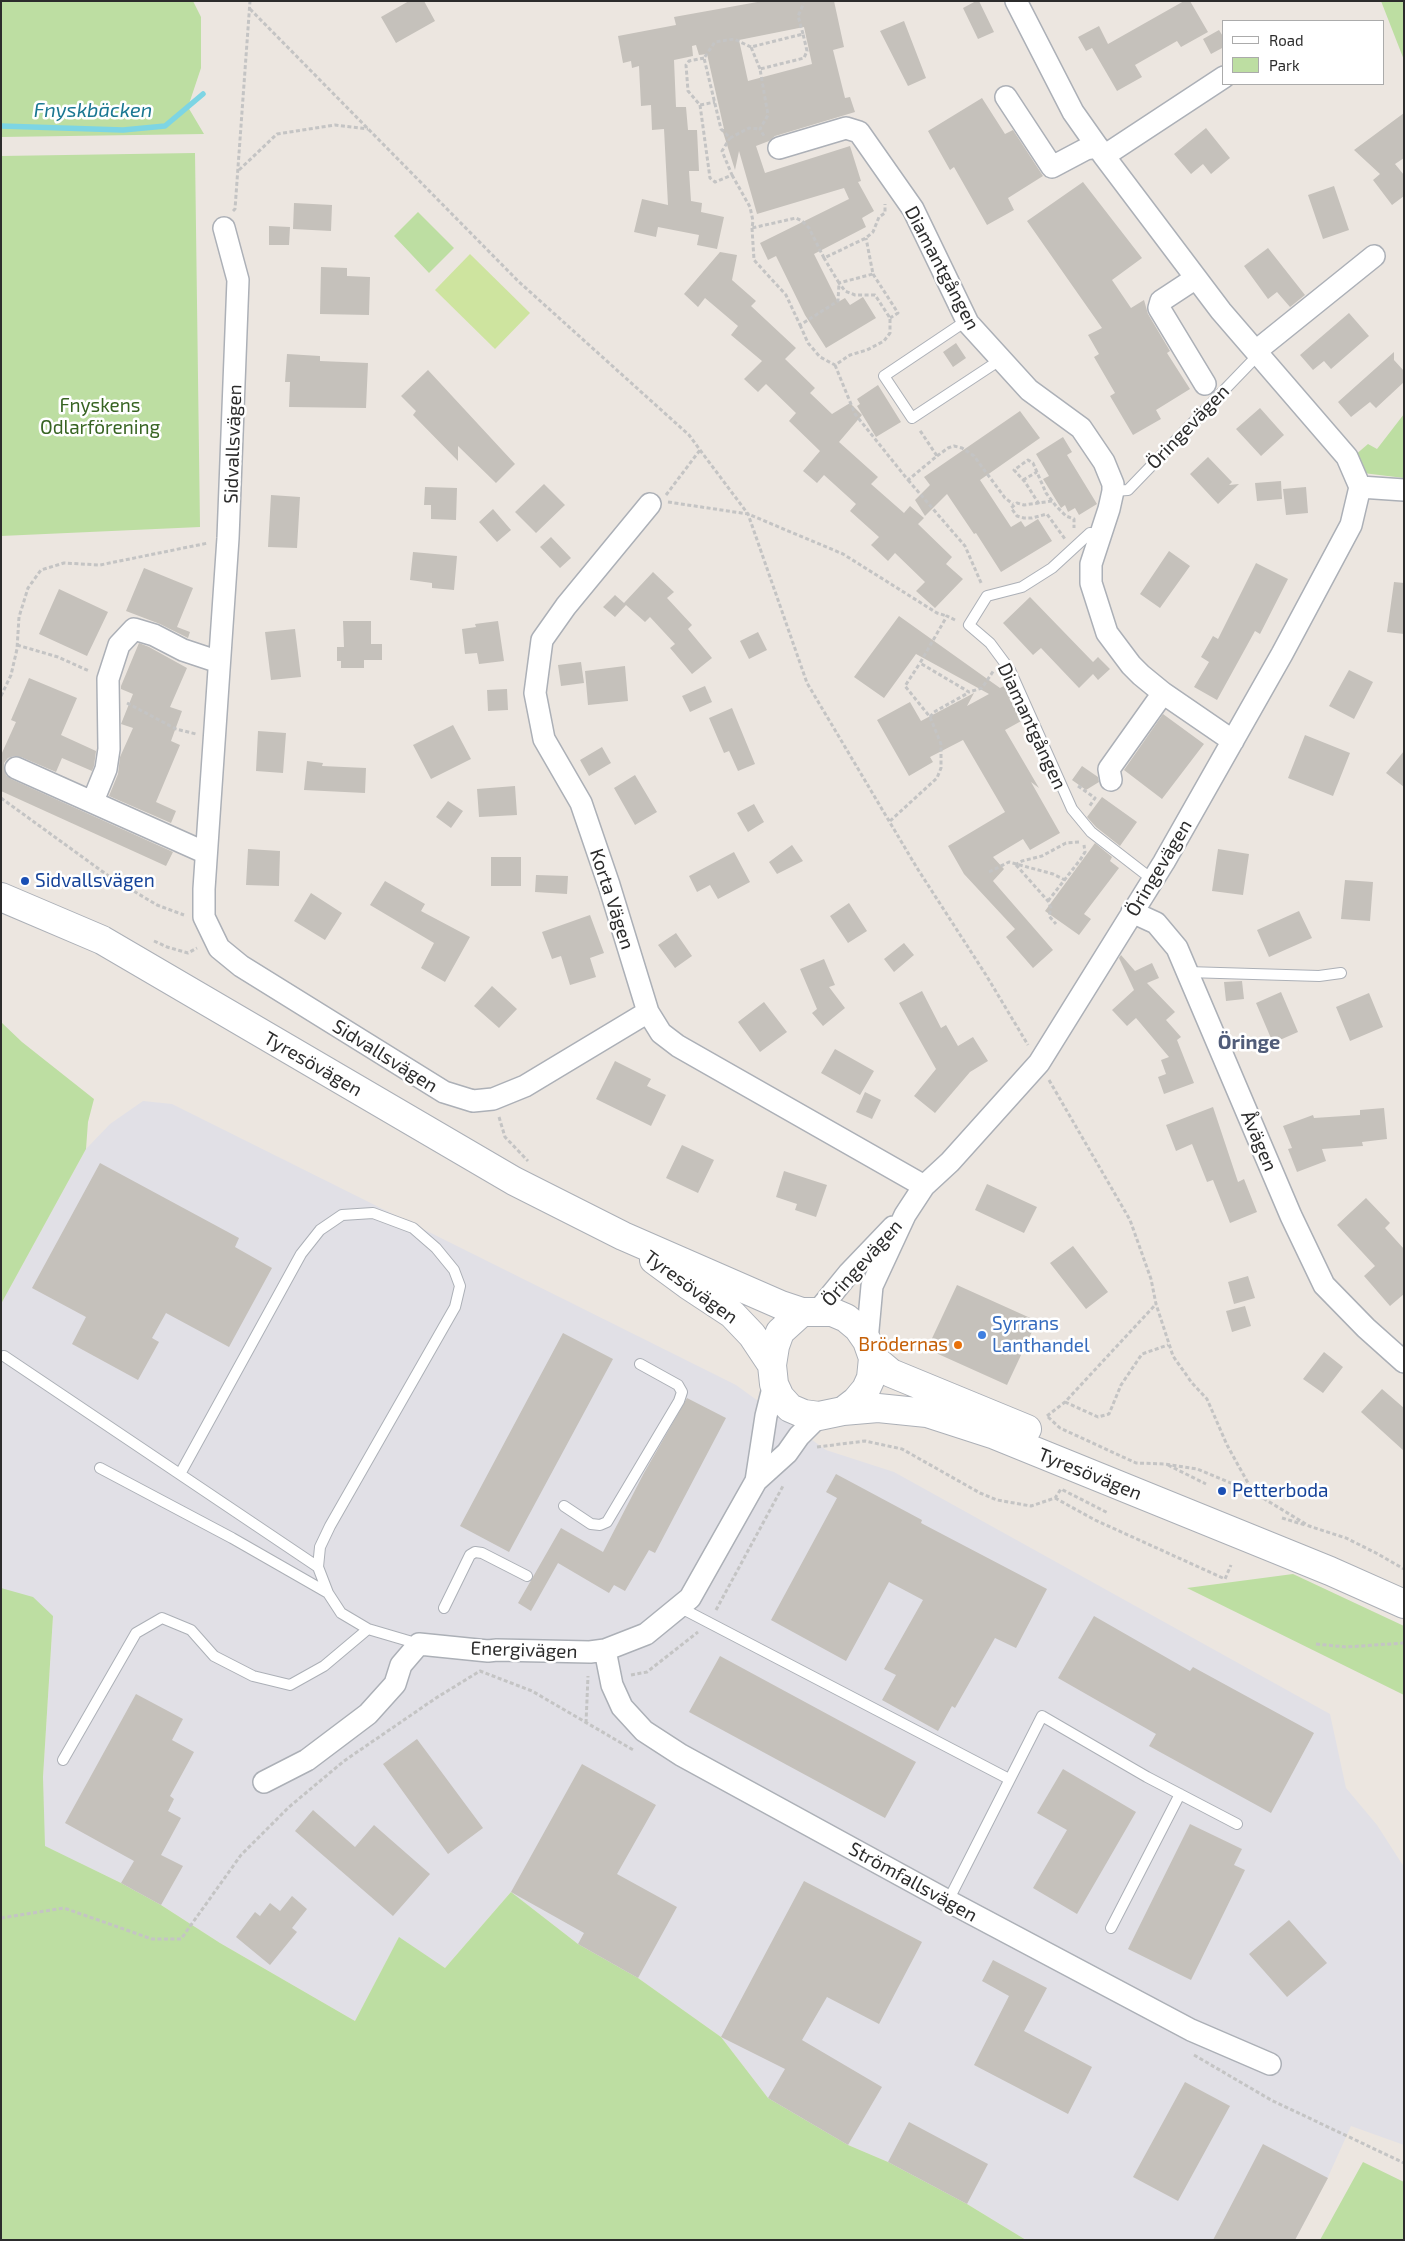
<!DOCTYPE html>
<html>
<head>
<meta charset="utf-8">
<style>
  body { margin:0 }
  #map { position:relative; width:1405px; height:2241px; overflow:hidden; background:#ece6e0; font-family:"Exo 2",sans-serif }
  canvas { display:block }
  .frame { position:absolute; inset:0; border:2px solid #2c2c2c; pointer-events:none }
  .legend { position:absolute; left:1222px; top:20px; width:162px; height:65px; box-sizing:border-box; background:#fff; border:1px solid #ababab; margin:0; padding:6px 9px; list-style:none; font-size:15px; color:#2c2c2c }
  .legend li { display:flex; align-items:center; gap:10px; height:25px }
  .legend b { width:25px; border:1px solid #ababab }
</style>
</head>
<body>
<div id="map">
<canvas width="1405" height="2241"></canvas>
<div class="frame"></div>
<ul class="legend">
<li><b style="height:6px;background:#fff"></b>Road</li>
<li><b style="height:14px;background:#bddea2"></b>Park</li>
</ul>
</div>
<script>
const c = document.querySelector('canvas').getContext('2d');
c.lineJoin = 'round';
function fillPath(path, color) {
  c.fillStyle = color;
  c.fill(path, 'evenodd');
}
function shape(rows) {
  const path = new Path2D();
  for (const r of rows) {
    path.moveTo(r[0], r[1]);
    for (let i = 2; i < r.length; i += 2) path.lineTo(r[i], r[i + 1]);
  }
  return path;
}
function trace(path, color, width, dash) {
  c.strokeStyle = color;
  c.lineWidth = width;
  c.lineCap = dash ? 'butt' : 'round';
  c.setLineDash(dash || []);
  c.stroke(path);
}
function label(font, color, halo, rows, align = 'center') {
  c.font = font + ' "Exo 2",sans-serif';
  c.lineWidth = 5;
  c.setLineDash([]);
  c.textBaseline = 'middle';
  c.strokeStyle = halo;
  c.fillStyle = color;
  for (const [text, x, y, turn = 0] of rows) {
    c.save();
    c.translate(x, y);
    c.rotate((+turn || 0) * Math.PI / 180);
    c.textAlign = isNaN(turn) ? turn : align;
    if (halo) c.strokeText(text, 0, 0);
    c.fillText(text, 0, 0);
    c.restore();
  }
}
fillPath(shape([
  [143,1101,172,1104,736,1385,826,1450,894,1472,1330,1714,1346,1788,1377,1825,1404,1867,1404,2145,1351,2126,1328,2177,1295,2240,1026,2240,967,2204,888,2162,848,2145,768,2098,721,2037,638,1978,578,1944,511,1892,445,1968,399,1938,355,2021,220,1943,161,1905,121,1883,44,1846,43,1777,53,1616,1,1588,1,1304,86,1149,110,1124]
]), '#e1e0e6');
fillPath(shape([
  [1,1,193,1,201,17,201,68,188,107,204,134,1,137],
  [1381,1,1404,1,1404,60],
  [195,153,200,527,1,536,1,156],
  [418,212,454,248,429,273,394,236],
  [1404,414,1404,478,1363,473,1354,456,1368,444,1377,449],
  [1,1022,22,1042,94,1099,88,1122,86,1149,1,1304],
  [1293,1574,1404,1626,1404,1695,1187,1588],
  [1,1588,33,1597,53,1616,43,1777,45,1846,121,1883,161,1905,220,1943,355,2021,399,1937,445,1968,511,1892,578,1944,638,1978,721,2037,768,2098,848,2145,888,2162,967,2204,1026,2240,1,2240],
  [1363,2162,1404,2182,1404,2240,1320,2240]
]), '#bddea2');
fillPath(shape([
  [470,254,530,313,495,349,435,290]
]), '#cee49f');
trace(shape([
  [1,126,123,130,165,126,203,94]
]), '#7dd5e4', 5.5);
fillPath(shape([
  [409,1,424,1,435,21,396,43,381,17],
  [763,1,834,1,844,47,833,50,845,98,850,97,855,112,775,136,769,141,756,146,765,173,850,146,861,181,858,182,874,211,862,218,866,227,814,254,838,302,845,298,850,305,863,297,876,318,826,348,805,315,776,256,768,260,760,243,849,199,844,188,757,214,739,151,735,170,722,129,724,129,707,54,699,55,696,45,692,46,693,56,674,60,676,107,686,107,688,130,697,130,699,171,689,171,691,201,702,203,701,212,724,217,717,249,697,245,699,235,658,227,656,237,634,232,642,199,668,205,664,129,652,130,651,105,641,106,639,66,632,68,631,61,623,63,618,36,676,25,674,17],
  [804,27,812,64,748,81,739,40],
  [976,1,979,1,994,32,978,39,963,8],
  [1184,1,1190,1,1208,32,1181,47,1177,41,1135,65,1142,77,1117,91,1092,48,1086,51,1078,37,1099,26,1108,44],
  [904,21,926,78,908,86,880,31],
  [1219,30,1224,38,1224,47,1211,54,1203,39],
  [982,98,1005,134,1013,130,1043,176,1008,198,1014,210,987,225,954,167,950,170,928,131],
  [1404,113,1404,158,1395,164,1404,175,1404,196,1392,205,1373,180,1380,174,1354,150],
  [1206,128,1230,158,1211,174,1203,164,1191,174,1174,154],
  [1083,182,1142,258,1112,280,1131,308,1144,300,1148,314,1170,351,1167,353,1190,389,1156,410,1161,419,1133,435,1110,396,1115,393,1094,357,1099,354,1088,335,1102,328,1027,221],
  [1334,186,1349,230,1323,239,1308,195],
  [294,203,332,205,331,231,293,229],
  [269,226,290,227,289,245,269,245],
  [1268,248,1305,295,1290,307,1277,292,1268,299,1244,266],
  [720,252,737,255,732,280,756,301,751,306,796,348,785,359,815,388,810,393,832,414,850,403,862,415,839,442,878,477,871,484,904,513,910,506,924,518,918,524,952,557,946,564,963,579,935,608,916,591,925,582,895,553,888,561,871,545,879,537,850,511,856,504,824,475,817,483,803,471,820,451,789,421,796,413,766,384,758,392,744,379,762,361,731,335,738,326,705,298,698,307,684,294],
  [321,267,347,268,347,276,370,277,369,315,320,314],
  [1349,313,1369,336,1331,369,1324,361,1313,370,1300,355],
  [956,343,966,358,953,367,943,352],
  [1394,352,1394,360,1404,371,1404,382,1376,408,1370,402,1351,417,1338,402],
  [287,354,320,356,320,361,368,363,366,408,289,407,290,382,285,382],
  [428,370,515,464,496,483,458,446,458,461,413,415,416,411,401,396],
  [878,385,901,422,876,437,857,406,860,404,857,399],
  [1260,408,1284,435,1261,456,1236,429],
  [1020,411,1040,438,980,480,1011,527,1021,521,1025,527,1038,519,1052,541,1001,572,976,533,974,534,947,494,925,516,915,500,930,485,924,477],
  [1063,437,1072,452,1067,455,1097,504,1079,515,1075,508,1068,512,1065,505,1061,508,1043,479,1049,476,1036,454],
  [1208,457,1232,482,1229,485,1239,484,1218,504,1190,474],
  [1281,481,1282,499,1257,501,1255,483],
  [544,484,565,505,536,533,515,512],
  [425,487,457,488,456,520,431,519,431,505,424,505],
  [1306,487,1308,513,1286,515,1283,489],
  [271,495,300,497,297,548,268,547],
  [493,509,511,530,497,542,479,522],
  [551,537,571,558,560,568,540,547],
  [1169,551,1190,566,1160,608,1140,594],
  [413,552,457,556,454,590,432,588,432,583,410,580],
  [1256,563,1288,579,1260,634,1255,631,1217,700,1194,687,1209,662,1201,657,1213,636,1218,639],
  [144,568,193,588,177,627,190,632,188,638,160,624,126,611],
  [653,572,674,592,667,598,692,625,688,629,712,658,692,674,670,648,675,644,650,617,645,622,626,605,615,617,603,607,615,595,624,603],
  [1394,582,1404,583,1404,634,1387,632],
  [59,589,108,612,87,656,39,634],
  [1030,597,1093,662,1098,657,1110,669,1098,680,1093,674,1079,688,1041,648,1033,655,1003,623],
  [899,616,1000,688,1004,686,1023,720,1005,730,1039,788,1031,782,1060,833,1030,850,1023,839,993,857,1004,869,993,881,1053,950,1033,968,1006,937,1015,929,964,874,948,846,1005,812,963,740,930,757,933,762,909,776,877,720,910,702,921,721,974,693,967,706,989,694,916,654,884,698,854,677],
  [343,621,371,621,371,644,382,644,382,660,364,660,364,668,341,668,341,661,337,661,337,647,344,647],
  [498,621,504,661,479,664,477,653,465,654,462,629,476,627,475,624],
  [295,629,301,677,271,680,265,632],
  [758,632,767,650,749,659,740,641],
  [139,643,149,647,187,668,170,707,182,711,171,741,180,745,156,802,176,811,171,823,109,796,118,774,120,757,133,728,121,724,133,694,121,689,121,686],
  [581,662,584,683,561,686,558,665],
  [625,666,628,701,588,705,585,671],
  [1349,670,1373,682,1354,719,1329,706],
  [29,678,77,698,61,735,96,751,94,766,92,771,62,758,56,772,21,757,14,756,8,758,4,763,6,775,11,779,173,852,166,866,1,791,1,755,16,722,11,720],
  [705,686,712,702,690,712,682,696],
  [507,689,508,710,488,711,487,690],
  [732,708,755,764,738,771,729,751,724,753,709,718],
  [1163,714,1204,744,1162,799,1124,770],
  [453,725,471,759,431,779,413,745],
  [258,731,286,733,283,773,256,771],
  [1305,735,1350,753,1333,796,1288,778],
  [602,747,611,763,589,776,580,760],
  [1404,751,1404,787,1386,773],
  [307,761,323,763,322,766,366,768,365,793,304,790],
  [1082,766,1098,777,1099,782,1086,790,1072,780],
  [635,775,657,812,635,825,614,788],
  [515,786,517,815,479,817,477,789],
  [1102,797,1137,822,1120,846,1096,827,1087,817],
  [448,801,463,811,451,828,436,817],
  [754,804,764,822,748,832,737,813],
  [1095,843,1112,857,1110,861,1119,868,1084,914,1091,919,1079,935,1045,911],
  [792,845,803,861,777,874,769,862],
  [248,849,280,851,279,886,246,885],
  [1218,849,1249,854,1243,895,1212,891],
  [734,852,750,882,718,899,710,885,697,892,689,876],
  [491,857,521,857,521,886,491,886],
  [536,875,568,876,567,894,535,892],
  [1345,880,1373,882,1370,921,1341,919],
  [385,881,425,904,421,911,470,937,445,982,421,968,434,943,370,905],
  [311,893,342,913,325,940,294,921],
  [849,903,867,931,848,943,830,916],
  [1299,911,1312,938,1269,957,1257,930],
  [590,915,604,953,590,958,596,977,570,985,561,956,552,959,542,932],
  [676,933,692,956,675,968,658,945],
  [904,943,914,955,894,972,884,959],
  [1121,955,1135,971,1152,963,1159,978,1147,983,1175,1012,1166,1020,1181,1037,1177,1040,1194,1083,1164,1094,1158,1077,1166,1074,1161,1060,1169,1057,1136,1018,1127,1026,1112,1010,1134,990,1119,958],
  [824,959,835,985,829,987,845,1008,823,1026,812,1013,817,1009,800,969],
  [1242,981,1244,999,1226,1001,1224,982],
  [492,986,517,1009,499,1028,474,1006],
  [922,991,941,1028,946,1025,958,1046,973,1037,988,1061,970,1072,935,1113,914,1096,936,1069,899,1003],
  [1281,992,1298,1032,1273,1043,1256,1003],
  [1369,993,1383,1027,1350,1041,1336,1007],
  [764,1002,787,1032,760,1052,738,1022],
  [835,1049,874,1071,860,1095,821,1073],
  [615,1061,651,1079,647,1086,666,1095,651,1126,596,1099],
  [865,1092,881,1100,872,1119,856,1112],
  [1213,1107,1238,1182,1244,1179,1257,1212,1230,1223,1213,1180,1207,1182,1192,1144,1176,1151,1166,1125],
  [1384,1108,1387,1139,1362,1142,1363,1146,1322,1149,1326,1161,1297,1172,1288,1149,1292,1148,1283,1126,1313,1115,1314,1118,1360,1115,1360,1110],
  [682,1145,714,1160,698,1193,666,1178],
  [100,1163,239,1238,235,1247,272,1268,229,1347,166,1313,152,1338,159,1342,138,1380,72,1344,86,1317,32,1288],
  [784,1171,827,1185,816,1217,795,1210,797,1204,776,1197],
  [987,1184,1037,1207,1024,1233,975,1210],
  [1366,1198,1390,1223,1385,1228,1404,1249,1404,1294,1390,1306,1364,1276,1375,1266,1337,1225],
  [1073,1246,1108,1292,1086,1309,1050,1263],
  [1248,1276,1255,1298,1234,1304,1228,1282],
  [957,1285,1037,1321,1007,1385,927,1349],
  [1245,1306,1251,1326,1232,1332,1226,1311],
  [563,1333,613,1359,509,1552,460,1526],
  [1324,1352,1343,1367,1323,1393,1303,1379],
  [1382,1389,1404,1408,1404,1451,1361,1412],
  [687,1398,726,1418,655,1553,649,1550,625,1591,614,1585,609,1593,558,1563,531,1611,518,1603,561,1528,603,1552,644,1473],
  [836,1474,922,1520,921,1523,1047,1589,1016,1648,995,1638,955,1708,952,1706,938,1731,882,1700,896,1675,884,1669,923,1600,889,1582,846,1661,771,1620,837,1498,826,1492],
  [1094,1616,1190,1671,1193,1667,1314,1733,1271,1813,1149,1746,1156,1734,1058,1678],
  [720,1656,916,1762,885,1818,689,1712],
  [136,1694,183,1719,172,1740,194,1752,170,1796,174,1799,168,1811,181,1818,161,1855,183,1866,161,1905,121,1883,134,1861,65,1823],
  [417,1739,483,1828,448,1854,383,1764],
  [582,1764,656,1805,617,1874,677,1907,638,1978,578,1944,584,1933,511,1892],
  [1063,1769,1136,1812,1077,1914,1033,1888,1067,1830,1037,1813],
  [313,1810,355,1847,374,1825,430,1874,393,1916,295,1831],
  [1190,1824,1242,1849,1234,1865,1245,1870,1191,1980,1128,1949],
  [804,1881,922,1942,879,2024,827,1997,802,2040,882,2087,848,2145,768,2098,785,2069,721,2037],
  [292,1896,307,1909,292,1928,297,1932,270,1965,236,1937,255,1912,260,1916,270,1903,280,1911],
  [1289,1920,1327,1963,1287,1997,1249,1954],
  [993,1960,1047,1988,1024,2031,1092,2067,1068,2114,974,2065,1009,1996,982,1981],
  [1185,2082,1230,2106,1178,2201,1133,2177],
  [909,2122,988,2164,967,2204,888,2162],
  [1263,2144,1328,2178,1295,2240,1213,2240]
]), '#c5c1bb');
const service = shape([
  [966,321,884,376,912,418,1000,360],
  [1113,491,1128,490,1258,355],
  [1100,535,1090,533,1052,568,1022,587,987,596,969,625,990,643,1010,670,1072,809,1091,832,1153,880],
  [1187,972,1319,976,1341,973],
  [4,1356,318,1567],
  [100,1468,232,1538,328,1593],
  [180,1474,301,1254,320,1230,342,1215,373,1213,413,1228,436,1248,454,1270,460,1286,455,1307,330,1526,320,1547,318,1567,328,1593,341,1613,368,1629,419,1644],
  [564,1506,591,1524,600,1525,607,1522,679,1401,682,1392,678,1385,640,1364],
  [679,1607,1009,1779],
  [444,1608,470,1555,475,1552,482,1553,527,1576],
  [63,1760,136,1633,162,1618,191,1630,214,1656,253,1676,290,1685,324,1666,368,1629],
  [948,1901,1042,1716,1147,1777,1237,1824],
  [1111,1928,1180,1794]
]);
const minor = shape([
  [1006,97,1052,167,1086,149,1098,147],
  [779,148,846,128,859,132,913,209,968,323,1029,390,1081,428,1104,462,1113,484,1113,491,1109,509,1091,564,1091,583,1107,633,1131,665,1141,675,1163,693,1233,741],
  [1104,156,1224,77],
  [224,228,238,280,228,538,204,889,204,917,219,948,241,966,444,1092,473,1101,493,1099,525,1086,648,1012],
  [1196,278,1161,301,1159,308,1205,384],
  [1256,351,1374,256],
  [1360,487,1404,490],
  [650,504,566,606,542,640,535,693,544,739,581,803,609,885,648,1012,661,1033,678,1046,924,1186],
  [16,768,206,853],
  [1111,780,1109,769,1163,693],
  [93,801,106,769,109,749,108,679,119,645,134,629,154,635,183,650,219,662],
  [1132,912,1156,923,1177,948,1291,1216,1324,1285,1366,1328,1404,1362],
  [818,1311,849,1273,893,1227],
  [867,1341,872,1286,905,1215,924,1186,950,1162,1039,1063,1164,862,1282,654,1351,525,1360,487,1347,457,1221,311,1104,156,1073,112,1016,1],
  [756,1481,766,1416,774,1384],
  [605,1650,612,1685,622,1707,644,1731,681,1755,948,1901,1191,2030,1270,2064],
  [264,1782,307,1760,368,1714,395,1684,401,1665,419,1644,488,1651,497,1650,590,1652,605,1650,646,1634,690,1598,756,1481,787,1453,799,1436,819,1416]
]);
const secondary = shape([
  [1,897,102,940,514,1181,623,1236,781,1305,802,1312,832,1312,846,1318,858,1328,867,1341,873,1358,871,1378,866,1389,856,1401,843,1411],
  [654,1260,688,1285,732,1314,752,1335,772,1365],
  [802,1312,780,1332,775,1346,772,1365,774,1384,780,1397,790,1408,804,1414,819,1416,843,1411,878,1408,927,1413,995,1435,1330,1571,1404,1604],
  [873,1358,891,1373,1027,1429]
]);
trace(service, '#acb0b7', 12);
trace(minor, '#acb0b7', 24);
trace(secondary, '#acb0b7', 30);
trace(shape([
  [250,9,518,281,689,435,700,450,748,514,807,683,917,868,986,975,1028,1045],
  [803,34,798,16,804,3],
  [751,47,734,39,715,42,704,58,721,129,730,138,749,128,760,129],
  [704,58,689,61,686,65,688,91,700,105,715,102],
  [760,69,751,47,803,34,807,51,804,58,760,69,768,115,760,129,764,136],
  [700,105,710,178,715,182,732,175,722,151,730,138],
  [239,170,277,134,335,125,368,129],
  [732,175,750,207,753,221,752,228,796,218,802,221,809,228,824,258,866,238,873,232,879,217,885,213,885,204],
  [233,211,235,209,250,1],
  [752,228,754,260,786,295,800,325,838,301,839,283,824,258],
  [873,274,898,313,890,318],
  [800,325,808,343,820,357,835,365,850,355,867,350,884,341,890,333,890,318,875,295,855,295,845,291,839,283,873,274,866,238],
  [835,365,855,414,908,480,937,456,919,429],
  [937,456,948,448,954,446,962,448,974,456,1005,498,1013,504],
  [908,480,965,546,982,585],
  [1023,480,1037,472],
  [666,495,700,450],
  [1052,501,1024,505,1017,503,1011,508,1017,516,1024,518,1032,518,1047,514,1065,539],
  [668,502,748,514,843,554,937,613,947,616],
  [1039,504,1025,482,1014,470,1028,460,1033,463,1046,493,1056,506,1066,516,1074,519,1074,528],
  [955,620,947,616,920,663,969,692,982,688,994,670],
  [17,645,58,657,89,671],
  [1,696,11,675,17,649,19,617,28,588,41,570,64,563,100,565,208,543],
  [127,703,176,729,196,734],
  [930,717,934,712,968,693],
  [1078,786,1095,798,1089,807],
  [1,798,110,877,157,905,184,915],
  [890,821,937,778,941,768,941,744,930,717,905,686,920,663],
  [1015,865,1022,861,1042,856,1066,843,1080,842],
  [1016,865,1048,901,1051,908,1049,916,1056,924],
  [989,872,1009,862,1053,874,1065,880],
  [1048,901,1080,860,1085,852,1084,845],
  [154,941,167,947,188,953,197,948],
  [1049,1080,1130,1220,1151,1279,1156,1304,1173,1356,1192,1383,1207,1399,1227,1445,1253,1492],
  [499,1117,505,1137,528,1161],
  [1065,1402,1098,1417,1109,1414,1121,1385,1142,1354,1168,1345],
  [1047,1416,1065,1402,1156,1304],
  [1048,1417,1060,1428,1136,1463,1165,1464,1197,1469,1253,1492,1309,1526,1346,1538,1376,1553,1404,1569],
  [817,1447,865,1441,902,1449,980,1493,997,1500,1031,1506,1055,1498,1061,1489,1108,1513],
  [1168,1465,1206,1484],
  [1055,1498,1095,1520,1225,1579,1231,1565],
  [1282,1518,1305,1525],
  [716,1610,783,1486],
  [1316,1644,1346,1647,1404,1643],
  [631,1675,647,1672,698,1632],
  [586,1723,588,1676],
  [1,1918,64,1908,152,1939,181,1939,241,1855,289,1807,344,1761,436,1698,480,1671,532,1691,635,1751],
  [1194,2055,1271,2100,1404,2163]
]), '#c4c4c4', 3, [4, 2.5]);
trace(service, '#fff', 10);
trace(minor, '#fff', 21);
trace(secondary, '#fff', 28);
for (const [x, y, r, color] of [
  [25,881,5,"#1a4fb4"],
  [982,1335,5,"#3f7fe0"],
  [958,1345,5,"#e8710a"],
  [1222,1491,5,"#1a4fb4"]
]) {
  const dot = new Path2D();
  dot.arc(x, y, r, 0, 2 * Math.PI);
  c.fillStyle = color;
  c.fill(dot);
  trace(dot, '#fff', 2);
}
label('19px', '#2c2c2c', '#fff', [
  ["Diamantgången",942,268,62],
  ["Öringevägen",1188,427,-46],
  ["Sidvallsvägen",233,444,-88],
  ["Diamantgången",1032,726,65],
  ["Öringevägen",1159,868,-59],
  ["Korta Vägen",612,899,72],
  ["Sidvallsvägen",385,1056,32],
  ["Tyresövägen",313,1064,30],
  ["Åvägen",1259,1141,67],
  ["Öringevägen",862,1263,-48],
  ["Tyresövägen",691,1287,36],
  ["Tyresövägen",1090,1474,22],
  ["Energivägen",524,1650,2],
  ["Strömfallsvägen",913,1882,29]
]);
label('19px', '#376422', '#fff', [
  ["Fnyskens",100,406],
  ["Odlarförening",100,428]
]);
label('19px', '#164399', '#fff', [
  ["Sidvallsvägen",35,881],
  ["Petterboda",1232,1491]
], 'left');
label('19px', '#366cbe', '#fff', [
  ["Syrrans",992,1324],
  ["Lanthandel",992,1346]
], 'left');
label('19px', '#c56008', '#fff', [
  ["Brödernas",948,1345]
], 'right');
label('italic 20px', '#1a7792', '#fff', [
  ["Fnyskbäcken",93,110]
]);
label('bold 20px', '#505c79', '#fff', [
  ["Öringe",1249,1042]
]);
</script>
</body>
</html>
